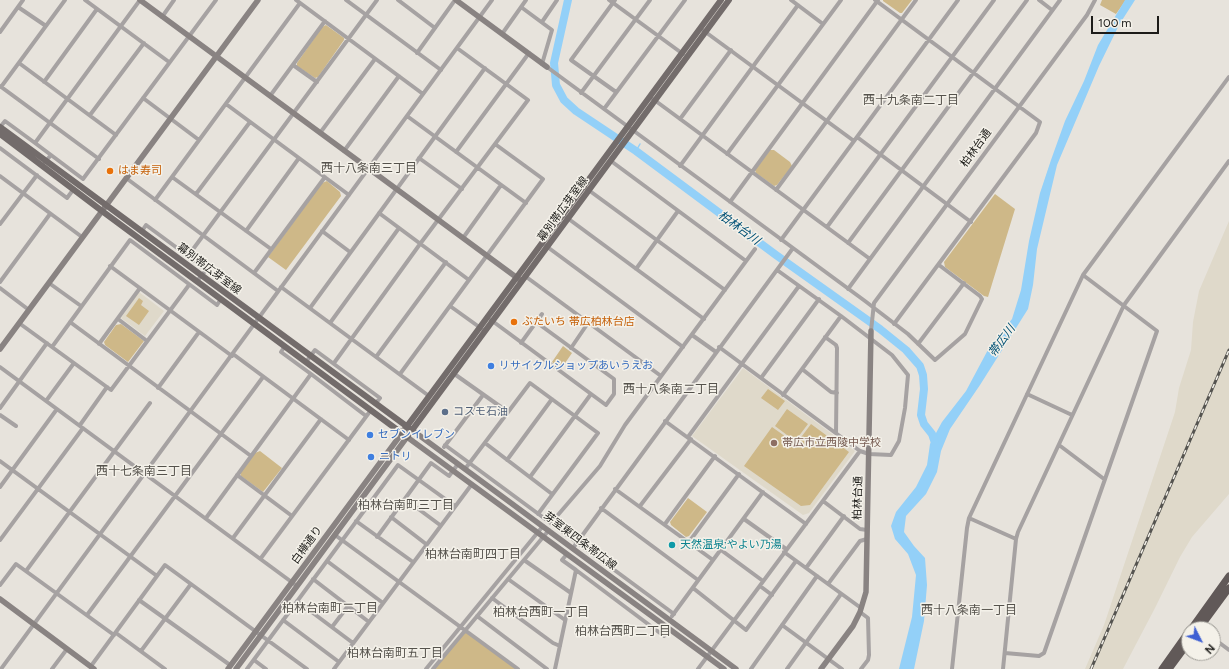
<!DOCTYPE html>
<html>
<head>
<meta charset="utf-8">
<style>
  body { margin:0 }
  #map { position:relative; width:1229px; height:669px; overflow:hidden; background:#e7e3dc; font-family:Figtree,sans-serif }
  canvas { display:block }
  .north { position:absolute; left:1181px; top:621px; width:40px; height:40px; box-sizing:border-box; background:#f4f1e9; border:1px solid #9e9c96; border-radius:50%; rotate:132deg; font-size:11px; font-weight:700; line-height:16px; text-align:center; color:#1d1c19 }
  .north::after { content:''; display:block; margin:auto; width:14px; height:18px; background:#3f60d3; clip-path:polygon(50% 0,100% 100%,50% 72%,0 100%) }
  .scale { position:absolute; left:1091px; top:16px; width:68px; height:18px; box-sizing:border-box; border:2px solid #1d1c19; border-top:0; padding-left:5px; font-size:12px; line-height:14px; white-space:nowrap; color:#1d1c19; -webkit-text-stroke:3px #f4f1e9; paint-order:stroke }
</style>
</head>
<body>
<div id="map">
<canvas width="1229" height="669"></canvas>
<div class="north">N</div>
<div class="scale">100 m</div>
</div>
<script>
const c = document.querySelector('canvas').getContext('2d');
c.lineJoin = 'round';
function fillPath(path, color) {
  c.fillStyle = color;
  c.fill(path, 'evenodd');
}
function shape(rows) {
  const path = new Path2D();
  for (const r of rows) {
    path.moveTo(r[0], r[1]);
    for (let i = 2; i < r.length; i += 2) path.lineTo(r[i], r[i + 1]);
  }
  return path;
}
function trace(path, color, width, dash) {
  c.strokeStyle = color;
  c.lineWidth = width;
  c.lineCap = dash ? 'butt' : 'round';
  c.setLineDash(dash || []);
  c.stroke(path);
}
function label(font, color, halo, rows, align = 'center') {
  c.font = font + ' Figtree,"Noto Sans JP",sans-serif';
  c.lineWidth = 3;
  c.setLineDash([]);
  c.textBaseline = 'middle';
  c.strokeStyle = halo;
  c.fillStyle = color;
  for (const [text, x, y, turn = 0] of rows) {
    c.save();
    c.translate(x, y);
    c.rotate((+turn || 0) * Math.PI / 180);
    c.textAlign = isNaN(turn) ? turn : align;
    if (halo) c.strokeText(text, 0, 0);
    c.fillText(text, 0, 0);
    c.restore();
  }
}
fillPath(shape([
  [1229,221,1229,494,1192,537,1180,557,1155,608,1123,669,1085,669,1104,625,1175,412,1179,388,1191,350,1193,322,1199,291],
  [139,292,164,311,145,336,121,318],
  [743,368,855,451,809,513,803,515,692,436]
]), '#dfd9ca');
fillPath(shape([
  [883,0,912,0,902,13,900,13,883,1],
  [1102,0,1126,0,1116,14,1100,5],
  [326,25,344,38,344,40,318,77,315,78,297,66,297,63,322,27],
  [770,150,774,150,790,162,792,166,777,185,774,186,756,173,755,170],
  [327,181,340,192,341,196,286,270,268,257,322,183],
  [995,194,1015,209,988,297,984,296,945,267,944,262],
  [139,298,143,301,141,305,149,311,139,325,126,316],
  [121,324,144,341,128,362,105,345,104,342,116,325],
  [563,346,572,353,561,369,552,362],
  [768,389,785,401,778,410,761,398],
  [787,409,808,424,795,441,775,426],
  [811,424,849,452,810,505,801,506,744,466,772,427,796,444],
  [260,451,282,468,263,492,241,476,240,473,255,453],
  [688,498,707,512,689,536,686,537,671,525,670,522],
  [465,630,518,669,433,669]
]), '#ceb888');
fillPath(shape([
  [1125,0,1135,0,1119,25,1099,66,1057,165,1037,249,1033,285,1028,309,980,385,950,429,941,451,937,472,926,494,906,516,904,532,914,546,925,558,927,585,924,621,914,669,899,669,912,617,916,575,908,554,895,539,891,526,896,512,916,487,927,465,930,444,942,422,966,391,990,346,1012,319,1021,290,1029,241,1040,193,1051,160,1065,121,1084,81,1098,45]
]), '#93d0f8');
trace(shape([
  [636,151,640,144]
]), '#93d0f8', 1.5);
trace(shape([
  [568,0,554,63,556,85,564,100,576,111,636,151,776,255,880,329,906,350,920,366,923,375,924,389,921,415,924,424,932,434,935,443,935,448]
]), '#93d0f8', 8);
trace(shape([
  [85,0,169,62],
  [296,0,423,94],
  [346,0,441,70],
  [398,0,435,28],
  [609,0,683,54],
  [615,0,571,60,616,92],
  [791,0,823,24],
  [875,0,1040,122,1036,133,894,324],
  [1039,0,1052,10],
  [18,7,46,26],
  [521,7,552,30,542,64],
  [162,17,174,0],
  [542,22,557,0],
  [700,28,854,141],
  [0,32,23,0],
  [502,34,526,0],
  [417,53,455,0],
  [19,63,116,135],
  [293,65,317,82],
  [547,67,865,301,908,334,935,360,965,334,982,299,980,296,939,265],
  [44,82,97,9],
  [0,86,99,159],
  [1,87,65,0],
  [581,93,650,0],
  [270,96,325,21],
  [143,98,199,140],
  [653,99,870,259],
  [226,104,349,195],
  [604,109,685,0],
  [90,115,144,43],
  [407,116,526,203],
  [680,119,731,50],
  [0,127,5,121,35,143],
  [320,133,375,59],
  [857,137,971,222],
  [0,148,67,198,73,190],
  [344,151,399,76],
  [456,152,529,53],
  [727,154,841,0],
  [51,155,35,143,140,0],
  [419,158,462,189],
  [611,161,746,261],
  [45,162,51,155,83,179,216,0],
  [680,166,798,5],
  [0,176,82,237],
  [172,177,271,249],
  [126,178,278,291],
  [583,186,725,290],
  [776,190,916,0],
  [196,194,250,122],
  [155,200,300,3],
  [730,202,878,0],
  [379,213,469,280],
  [566,217,704,319],
  [0,224,37,175],
  [827,227,994,0],
  [142,231,146,225,188,256],
  [246,231,299,158],
  [322,231,350,252],
  [463,238,501,185],
  [781,240,958,0],
  [542,243,683,347],
  [848,243,1027,0],
  [110,266,232,356],
  [636,269,678,211],
  [254,273,325,177],
  [525,276,661,376],
  [197,281,206,270,188,256,377,0],
  [0,282,50,214],
  [49,283,81,306],
  [281,287,429,396],
  [0,288,29,310],
  [848,289,1060,0],
  [450,306,482,329],
  [310,308,485,68],
  [118,319,147,341],
  [491,320,606,405,614,394,614,379,536,322],
  [70,322,251,456],
  [19,323,111,390,189,285],
  [330,323,399,228],
  [871,331,874,303,1087,15,1095,0],
  [692,335,716,352],
  [825,337,836,345,837,348,836,433],
  [521,343,542,314],
  [99,344,140,288],
  [918,344,964,283],
  [52,347,130,240,217,305,221,299],
  [719,347,860,451,869,454,891,455,899,441,905,408,908,375,892,355,841,316,777,270],
  [571,348,588,323],
  [233,354,349,440],
  [376,357,446,262],
  [306,362,315,350,380,398,376,403],
  [334,363,420,244,528,100,457,48],
  [0,367,297,586],
  [802,369,831,392,837,393],
  [453,373,508,412],
  [311,374,366,416],
  [400,374,543,179,495,144],
  [761,378,819,299],
  [158,388,199,332],
  [1027,394,1072,415],
  [783,395,841,316],
  [46,401,74,363],
  [0,408,47,343],
  [0,415,16,426],
  [665,421,806,524],
  [80,425,107,387],
  [688,437,799,286],
  [485,443,552,494],
  [445,445,674,614],
  [1059,445,1104,479],
  [444,447,483,395],
  [507,460,552,399],
  [0,461,157,576],
  [465,469,530,383,598,433,538,514],
  [237,475,292,516],
  [530,477,591,394],
  [0,487,57,409],
  [615,489,713,560],
  [405,499,440,525],
  [823,501,860,529,867,530],
  [640,506,691,439],
  [601,508,698,580],
  [391,517,426,544],
  [206,518,311,374,281,352,285,346],
  [969,518,1016,539],
  [744,519,786,549],
  [356,521,413,562],
  [551,523,600,466,625,425,755,249],
  [665,524,715,456],
  [335,535,518,669],
  [377,537,431,463,449,476,458,464],
  [233,538,321,419],
  [0,540,83,428],
  [689,542,739,474],
  [573,548,793,248],
  [721,550,763,581],
  [784,552,861,608],
  [261,558,371,410],
  [524,560,571,593],
  [327,561,383,603],
  [806,568,844,516],
  [576,570,664,636,669,629],
  [26,571,150,403],
  [313,579,369,622],
  [508,579,565,620],
  [828,584,860,541,867,539],
  [0,585,16,564,114,635],
  [760,586,772,595],
  [693,588,746,630,796,561],
  [492,598,553,643,560,646],
  [139,600,230,665],
  [297,601,353,643],
  [860,612,868,618,869,655,868,660,861,669],
  [87,615,263,377],
  [477,616,547,669],
  [672,616,763,492],
  [283,620,339,662],
  [782,625,842,669],
  [332,627,348,606],
  [116,633,165,669],
  [1213,638,1229,650],
  [141,651,191,584],
  [1005,653,1039,656,1044,653,1157,331,1083,275],
  [254,660,266,669],
  [91,666,165,565,307,669],
  [1,669,492,0],
  [52,669,67,649],
  [247,669,398,465,455,506],
  [334,669,472,484],
  [426,669,543,526],
  [433,669,549,530],
  [555,669,576,570,562,560,567,554],
  [698,669,860,451],
  [751,669,817,576],
  [787,669,841,594],
  [952,669,967,528,969,518,1083,275,1229,77],
  [1003,669,1016,539,1018,532,1124,305,1229,161]
]), '#a6a2a2', 4);
trace(shape([
  [140,0,520,280],
  [456,0,547,67],
  [0,349,258,0],
  [412,430,736,669],
  [0,599,94,669],
  [228,669,402,433],
  [236,669,407,437,724,669],
  [821,669,853,626,860,612,866,592,871,331]
]), '#898382', 5.5);
trace(shape([
  [0,127,409,428],
  [0,134,102,211,407,437,729,0],
  [402,433,721,0]
]), '#736c6b', 6);
trace(shape([
  [1191,629,1229,576],
  [1199,629,1229,588],
  [1162,669,1189,631],
  [1169,669,1189,642]
]), '#615958', 7);
const rail = shape([
  [1091,669,1229,350]
]);
trace(rail, '#555450', 3);
trace(rail, '#f4f1e9', 1.5, [4.5]);
for (const [x, y, r, color] of [
  [110,171,4,"#e8710a"],
  [514,322,4,"#e8710a"],
  [491,366,4,"#3f7fe0"],
  [445,412,4,"#5c6f8a"],
  [370,435,4,"#3f7fe0"],
  [774,443,4,"#8d6e63"],
  [371,457,4,"#3f7fe0"],
  [672,545,4,"#0f9aa8"]
]) {
  const dot = new Path2D();
  dot.arc(x, y, r, 0, 2 * Math.PI);
  c.fillStyle = color;
  c.fill(dot);
  trace(dot, '#f4f1e9', 1.5);
}
label('11px', '#1d1c19', '#f4f1e9', [
  ["柏林台通",976,148,-54],
  ["幕別帯広芽室線",563,209,-54],
  ["幕別帯広芽室線",209,269,37],
  ["柏林台通",858,498,-89],
  ["芽室東四条帯広線",580,541,37],
  ["白樺通り",307,545,-54]
]);
label('11px', '#c56008', '#f4f1e9', [
  ["はま寿司",118,171],
  ["ぶたいち 帯広柏林台店",522,322]
], 'left');
label('11px', '#366cbe', '#f4f1e9', [
  ["リサイクルショップあいうえお",499,366],
  ["セブンイレブン",378,435],
  ["ニトリ",379,457]
], 'left');
label('11px', '#4e5e75', '#f4f1e9', [
  ["コスモ石油",453,412]
], 'left');
label('11px', '#785e54', '#f4f1e9', [
  ["帯広市立西陵中学校",782,443]
], 'left');
label('11px', '#0d838f', '#f4f1e9', [
  ["天然温泉;やよい乃湯",680,545]
], 'left');
label('12px', '#55524c', '#f4f1e9', [
  ["西十九条南二丁目",911,100],
  ["西十八条南三丁目",369,168],
  ["西十八条南二丁目",671,389],
  ["西十七条南三丁目",144,471],
  ["柏林台南町三丁目",406,505],
  ["柏林台南町四丁目",473,554],
  ["柏林台南町二丁目",330,608],
  ["西十八条南一丁目",969,610],
  ["柏林台西町一丁目",541,612],
  ["柏林台西町二丁目",623,631],
  ["柏林台南町五丁目",395,653]
]);
label('italic 12px', '#005176', '#f4f1e9', [
  ["柏林台川",739,228,36],
  ["帯広川",1002,341,-54]
]);
</script>
</body>
</html>
